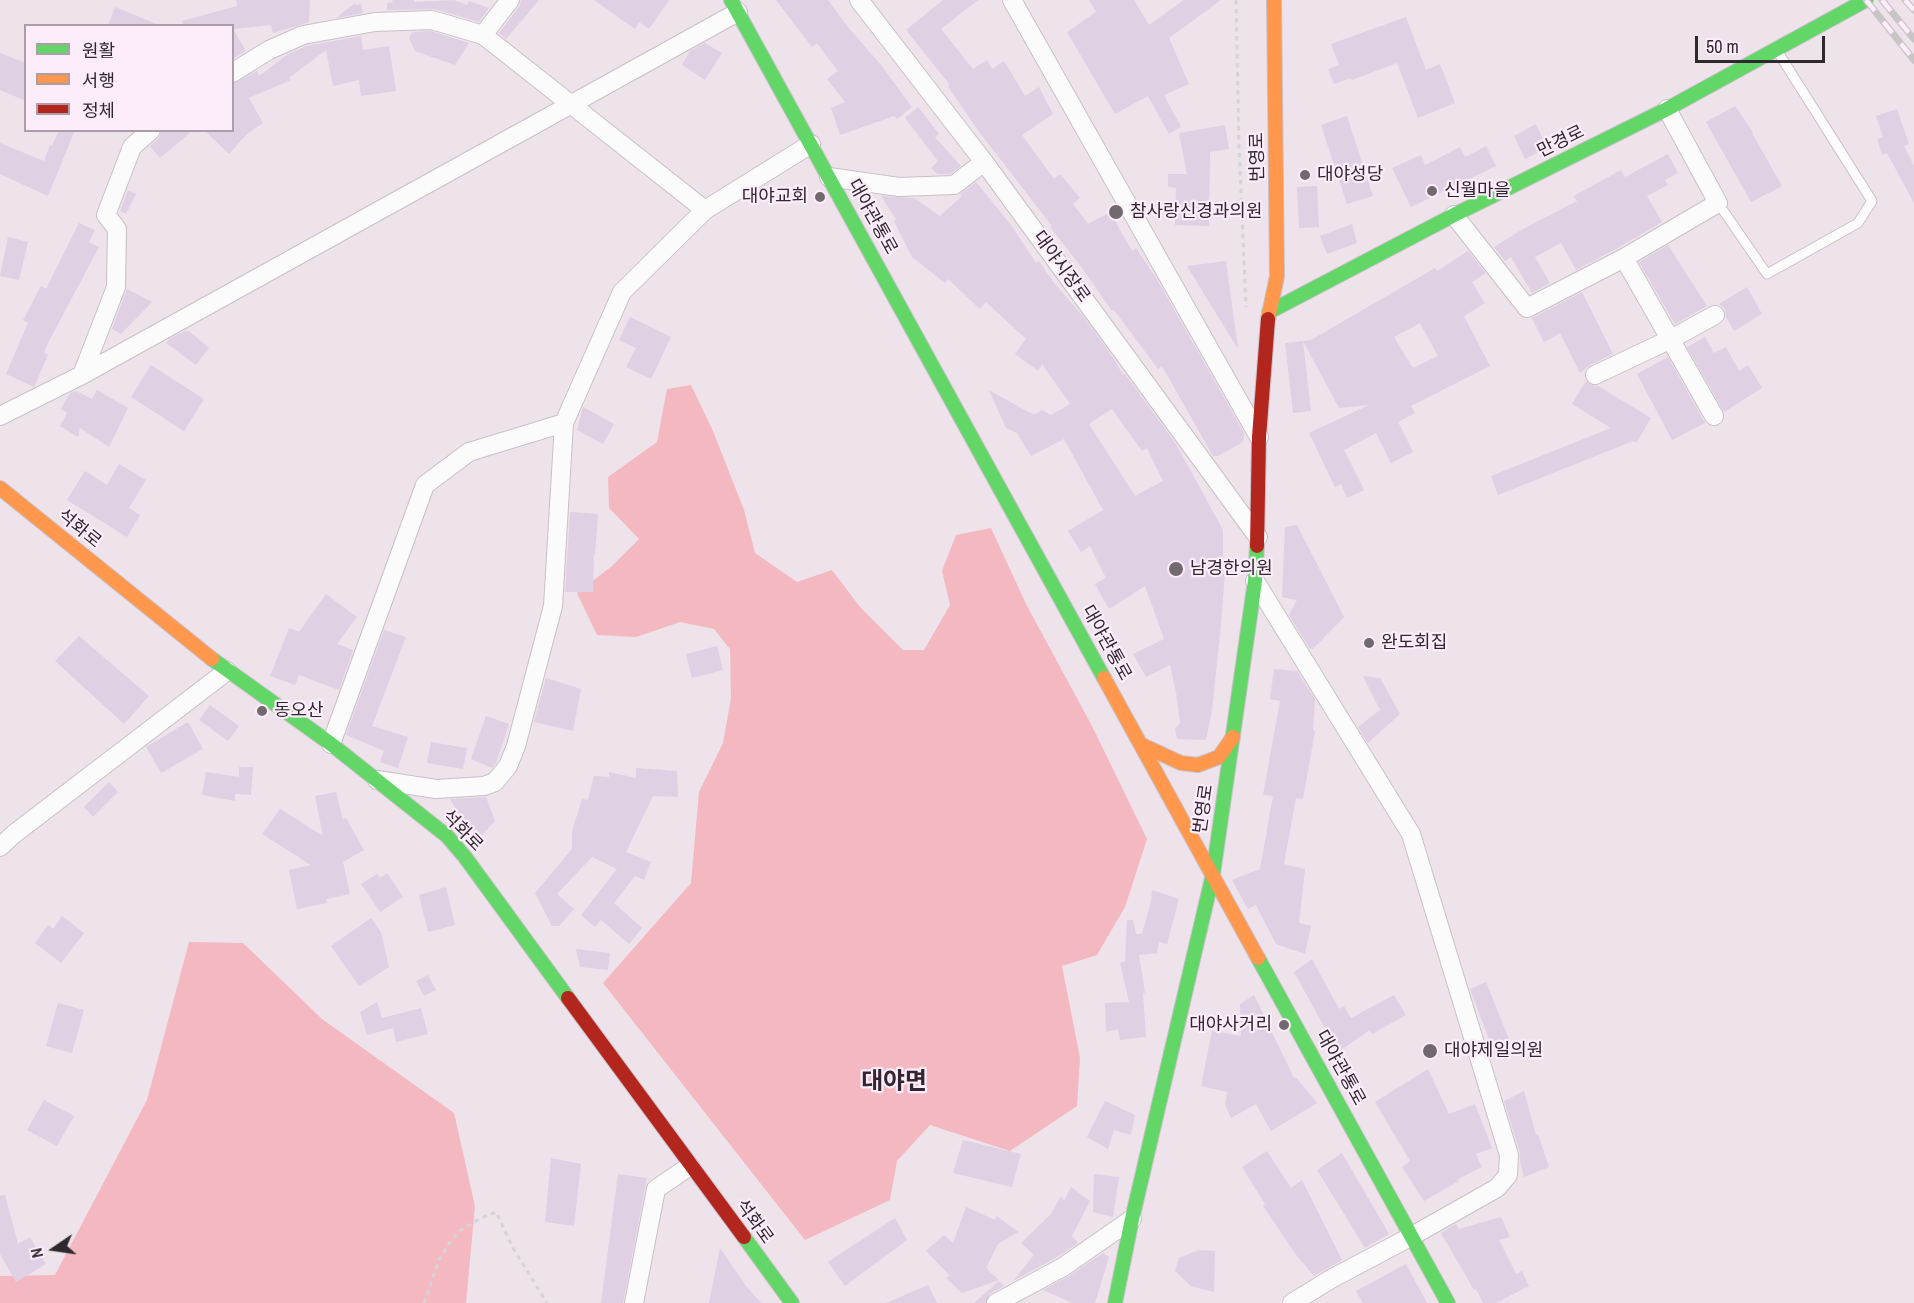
<!DOCTYPE html>
<html>
<head>
<meta charset="utf-8">
<style>
  body { margin:0 }
  #map { position:relative; width:1914px; height:1303px; overflow:hidden; background:#eee2eb; font-family:"Archivo Narrow","Noto Sans KR",sans-serif }
  canvas { display:block }
  .legend { position:absolute; left:24px; top:24px; width:210px; height:108px; box-sizing:border-box; background:#fdecfa; border:2px solid #ab9ea8; margin:0; padding:8px 10px; list-style:none; font-size:18px; color:#2f282e }
  .legend li { display:flex; align-items:center; gap:12px; height:30px }
  .legend b { width:30px; border:2px solid #ab9ea8 }
  .north { position:absolute; left:24px; top:1219px; width:60px; height:60px; -webkit-text-stroke:4px #fdecfa; paint-order:stroke; rotate:257deg; font-size:16px; font-weight:700; line-height:24px; text-align:center; color:#2f282e }
  .north::after { content:''; display:block; margin:auto; width:21px; height:27px; background:#2f282e; clip-path:polygon(50% 0,100% 100%,50% 72%,0 100%) }
  .scale { position:absolute; left:1695px; top:36px; width:130px; height:27px; box-sizing:border-box; border:3px solid #2f282e; border-top:0; padding-left:8px; font-size:18px; line-height:21px; white-space:nowrap; color:#2f282e; -webkit-text-stroke:4px #fdecfa; paint-order:stroke }
</style>
</head>
<body>
<div id="map">
<canvas width="1914" height="1303"></canvas>
<ul class="legend">
<li><b style="height:8px;background:#63d668"></b>원활</li>
<li><b style="height:8px;background:#ff974d"></b>서행</li>
<li><b style="height:8px;background:#b3261e"></b>정체</li>
</ul>
<div class="north">N</div>
<div class="scale">50 m</div>
</div>
<script>
const c = document.querySelector('canvas').getContext('2d');
c.lineJoin = 'round';
function fillPath(path, color) {
  c.fillStyle = color;
  c.fill(path, 'evenodd');
}
function shape(rows) {
  const path = new Path2D();
  for (const r of rows) {
    path.moveTo(r[0], r[1]);
    for (let i = 2; i < r.length; i += 2) path.lineTo(r[i], r[i + 1]);
  }
  return path;
}
function trace(path, color, width, dash) {
  c.strokeStyle = color;
  c.lineWidth = width;
  c.lineCap = dash ? 'butt' : 'round';
  c.setLineDash(dash || []);
  c.stroke(path);
}
function label(font, color, halo, rows, align = 'center') {
  c.font = font + ' "Archivo Narrow","Noto Sans KR",sans-serif';
  c.lineWidth = 4.5;
  c.setLineDash([]);
  c.textBaseline = 'middle';
  c.strokeStyle = halo;
  c.fillStyle = color;
  for (const [text, x, y, turn = 0] of rows) {
    c.save();
    c.translate(x, y);
    c.rotate((+turn || 0) * Math.PI / 180);
    c.textAlign = isNaN(turn) ? turn : align;
    if (halo) c.strokeText(text, 0, 0);
    c.fillText(text, 0, 0);
    c.restore();
  }
}
fillPath(shape([
  [691,385,713,431,744,510,755,553,797,582,832,570,860,607,903,650,924,650,950,605,942,571,956,535,991,528,1026,604,1092,726,1147,839,1125,907,1097,955,1062,966,1080,1058,1077,1106,1010,1151,930,1125,897,1161,890,1200,805,1240,603,983,691,883,699,792,723,743,731,698,730,649,714,629,680,622,636,637,597,635,577,593,612,566,639,539,609,508,608,477,657,442,667,389],
  [189,942,243,943,322,1019,454,1113,475,1206,466,1303,0,1303,0,1276,55,1275,147,1100]
]), '#f4b9c0');
fillPath(shape([
  [236,0,310,0,309,22,273,33,271,25,233,29,246,51,232,59,232,26,183,26,182,21,237,6],
  [392,0,414,0,414,2,454,0,467,5,469,1,489,8,479,22,435,9,387,10,387,3,393,2],
  [521,0,539,0,506,39,499,33,519,7],
  [594,0,669,0,649,29,639,22,635,29],
  [776,0,828,0,848,27,881,65,912,107,897,119,894,116,840,135,831,108,845,102,827,79,838,71,817,43,812,47],
  [943,0,978,0,941,29,973,69,987,60,992,69,1004,61,1025,96,1039,87,1053,114,1022,135,1054,179,1060,174,1080,198,1073,204,1088,224,1110,212,1132,251,1136,248,1158,281,1244,433,1243,442,1218,456,1213,456,1162,366,1158,369,1114,310,1112,311,1080,265,1050,227,1052,226,977,129,948,86,950,85,906,30],
  [1089,0,1134,0,1149,25,1184,0,1221,0,1169,38,1189,84,1164,95,1181,127,1169,134,1148,96,1115,114,1067,32,1096,12],
  [355,3,355,5,361,4,363,13,336,18],
  [115,7,159,25,159,26,108,26],
  [1406,17,1426,70,1440,64,1455,103,1418,118,1397,63,1352,80,1351,78,1334,84,1328,69,1339,65,1331,44],
  [431,31,469,43,455,65,415,51,409,38,412,32],
  [361,36,363,50,389,46,396,91,361,96,359,80,333,86,326,50,289,78,291,80,249,98,263,123,248,133,229,154,204,130,232,130,232,84,257,71,259,76,288,54,306,46],
  [705,43,722,53,705,80,682,65,690,51],
  [0,53,26,63,26,101,0,90],
  [1735,106,1753,132,1752,133,1782,186,1751,202,1706,122],
  [918,107,939,134,935,137,961,166,950,174,938,174,931,168,938,161,905,118],
  [1897,109,1909,144,1904,146,1914,166,1914,203,1887,153,1882,155,1877,139,1883,137,1876,116],
  [1347,116,1373,196,1347,204,1321,125],
  [1536,124,1547,148,1525,159,1514,136],
  [1225,125,1229,149,1210,152,1209,226,1175,225,1176,188,1168,187,1168,174,1187,174,1179,133],
  [59,130,75,130,48,196,0,174,0,143,44,161,50,145,52,146],
  [162,130,193,130,160,158,150,146,159,138],
  [1486,146,1496,166,1411,207,1392,168,1421,155,1425,165,1460,147,1465,157],
  [1668,154,1678,173,1665,180,1668,185,1647,196,1662,222,1614,250,1576,270,1561,243,1535,257,1550,283,1532,293,1511,257,1505,261,1494,247,1523,229,1577,201,1574,196,1621,170,1625,177],
  [976,182,1011,225,1036,263,1039,261,1054,283,1083,316,1114,359,1123,375,1125,374,1176,444,1223,530,1223,574,1225,574,1221,624,1212,711,1206,740,1177,739,1175,729,1180,723,1176,692,1170,665,1146,677,1133,654,1164,639,1145,586,1109,609,1095,584,1106,578,1090,546,1081,552,1068,531,1103,510,1064,439,1031,456,1017,433,1006,428,989,390,1034,415,1042,410,1051,415,1070,404,1042,364,1038,371,1015,354,1026,339,986,302,980,309,948,279,945,283,912,257,894,221,896,219,881,196,914,198,940,216,962,196,960,194],
  [1112,409,1142,451,1147,448,1163,481,1135,496,1089,424],
  [1317,186,1319,227,1299,228,1297,187],
  [128,190,136,194,126,214,120,211],
  [79,223,95,230,89,242,99,247,48,343,44,352,48,355,34,387,6,374,28,323,23,320,41,286,46,289],
  [1352,224,1357,243,1327,254,1320,236],
  [8,237,28,242,19,280,0,276],
  [1668,245,1707,306,1675,324,1639,262],
  [1468,251,1486,273,1472,282,1485,303,1464,316,1490,366,1411,406,1415,413,1398,422,1413,452,1391,463,1376,433,1344,450,1364,490,1347,498,1341,484,1335,487,1309,433,1369,405,1339,408,1303,341,1311,340,1435,268,1437,271],
  [1420,323,1438,356,1413,368,1394,337],
  [1226,261,1238,349,1187,266],
  [1747,287,1762,314,1734,331,1726,317,1725,309,1719,304],
  [127,289,152,302,121,334,112,329],
  [1582,292,1613,354,1590,365,1580,373,1560,333,1544,342,1532,318],
  [630,317,671,337,651,379,626,367,636,348,619,340],
  [185,331,189,331,209,348,196,365,166,343,169,339],
  [1705,337,1714,353,1726,347,1739,371,1748,365,1762,388,1724,412,1687,347],
  [1303,341,1311,411,1293,413,1285,343],
  [1668,357,1705,423,1672,440,1637,374],
  [151,365,204,399,184,431,131,397],
  [1586,381,1594,386,1598,386,1651,418,1636,443,1633,441,1498,495,1491,476,1611,428,1572,404],
  [97,390,128,408,109,447,80,428,78,437,60,426,67,413,61,409,70,393,76,391,92,399],
  [583,407,614,424,603,444,577,430],
  [119,464,146,480,129,508,140,515,127,537,67,500,85,471,107,485],
  [570,512,598,514,595,555,594,555,593,592,565,592],
  [1297,525,1344,617,1313,649,1310,649,1289,615,1297,600,1282,597,1285,527],
  [326,594,357,617,337,644,353,650,339,690,299,675,295,685,270,676,289,628,299,632],
  [384,630,406,637,372,726,408,737,398,768,380,762,384,751,346,735],
  [79,636,149,696,124,724,55,661],
  [717,646,723,670,692,678,686,654],
  [1274,669,1297,671,1315,699,1313,730,1315,731,1303,799,1296,798,1284,864,1305,869,1299,923,1311,926,1305,954,1276,944,1256,905,1248,909,1232,880,1260,869,1273,796,1263,795,1280,701,1270,699],
  [1363,676,1380,678,1400,714,1368,743,1358,727,1380,710],
  [546,678,581,689,573,731,534,722],
  [210,705,239,726,228,741,199,720],
  [486,716,509,724,496,763,492,768,471,759],
  [188,722,203,749,161,773,146,747],
  [431,742,467,748,463,769,427,763],
  [239,767,253,767,251,795,235,794,235,801,202,795,206,772,239,777],
  [636,768,677,771,678,797,653,796,626,852,651,862,644,880,635,876,614,903,642,928,629,944,601,920,595,927,581,915,617,869,592,857,557,894,574,909,559,926,552,926,535,893,572,849,572,831,582,799,588,800,594,776,609,777,609,772,636,778],
  [109,782,118,792,93,817,84,807],
  [336,792,343,820,346,818,364,850,343,862,350,894,326,899,327,903,297,909,289,870,311,865,262,834,280,809,323,836,315,796],
  [486,797,495,821,480,837,465,824,450,799],
  [387,873,403,897,380,912,361,884,377,874,380,878],
  [446,887,455,925,428,932,419,895],
  [1152,890,1179,899,1167,944,1159,942,1157,953,1139,955,1145,993,1143,993,1146,1037,1120,1040,1118,1029,1106,1032,1105,1003,1129,1002,1120,963,1125,961,1127,920,1133,920,1136,934,1142,934,1151,902],
  [62,916,84,933,61,963,35,943,48,925,53,929],
  [371,918,381,932,389,967,359,986,331,946],
  [576,949,610,953,608,970,580,967],
  [1312,959,1339,1009,1344,1006,1351,1018,1394,995,1406,1015,1372,1034,1370,1030,1338,1052,1294,972],
  [428,975,436,990,424,996,416,981],
  [1486,982,1509,1039,1490,1042,1470,989],
  [1254,995,1294,1078,1296,1077,1317,1103,1271,1131,1256,1104,1231,1118,1225,1105,1227,1092,1201,1086,1212,1031,1241,1036,1240,1004],
  [377,1002,382,1018,421,1008,428,1034,396,1042,393,1028,367,1035,360,1012],
  [58,1003,84,1010,72,1053,46,1046],
  [1428,1069,1449,1114,1475,1104,1492,1148,1476,1154,1482,1167,1458,1179,1459,1181,1424,1201,1402,1167,1410,1161,1375,1102],
  [1524,1091,1536,1135,1538,1134,1549,1167,1524,1177,1520,1161,1520,1152,1504,1101],
  [44,1100,74,1116,57,1146,27,1130],
  [1105,1101,1135,1115,1131,1135,1114,1130,1108,1149,1087,1137],
  [963,1140,1021,1154,1012,1187,953,1173],
  [1267,1151,1291,1188,1302,1180,1342,1260,1314,1276,1297,1256,1263,1206,1265,1204,1242,1167],
  [1342,1153,1389,1234,1365,1248,1317,1170],
  [551,1158,581,1164,574,1226,545,1222],
  [618,1174,647,1178,623,1303,601,1303],
  [1094,1174,1119,1177,1113,1217,1093,1212],
  [1071,1187,1090,1201,1072,1236,1078,1243,1057,1257,1013,1281,1034,1255,1021,1243,1051,1214,1061,1196,1064,1201],
  [5,1195,18,1244,30,1237,46,1264,16,1282,0,1254,0,1196],
  [966,1207,995,1220,997,1216,1018,1232,998,1244,986,1268,999,1280,962,1293,946,1278,950,1276,926,1251,944,1235,953,1243],
  [1501,1217,1510,1237,1499,1240,1516,1274,1522,1271,1529,1286,1496,1303,1483,1303,1476,1289,1474,1290,1441,1233,1456,1224,1459,1229],
  [895,1218,907,1240,845,1286,828,1262],
  [720,1248,746,1286,761,1303,709,1303],
  [1199,1250,1215,1251,1214,1292,1191,1286,1175,1271,1179,1258],
  [1103,1253,1109,1257,1095,1303,1073,1303,1043,1290,1069,1276],
  [1406,1264,1427,1303,1363,1303,1356,1291],
  [999,1281,1004,1286,990,1293,985,1303,974,1303],
  [928,1285,937,1303,886,1303]
]), '#dfd0e4');
const lane = shape([
  [1718,203,1767,274,1858,223,1872,201,1776,49]
]);
const street = shape([
  [859,0,984,162,1258,537],
  [1012,0,1259,437],
  [483,35,510,0],
  [232,73,269,50,303,35,375,22,432,20,483,35,705,210],
  [829,177,899,187,954,185,984,162],
  [1454,215,1527,308,1624,258,1718,203,1667,109],
  [1624,258,1714,416],
  [82,375,116,287,117,229,106,215,132,147,151,130],
  [1595,375,1671,339,1715,315],
  [0,416,82,375,738,12],
  [1255,581,1411,834,1509,1155,1508,1175,1497,1188,1412,1236,1331,1279,1292,1303],
  [331,744,425,485,469,452,564,423],
  [377,780,436,789,484,786,495,782,508,766,516,746,553,606,564,423,622,292,705,210,811,144],
  [0,847,14,834,227,671],
  [634,1303,656,1189,690,1166],
  [996,1303,1063,1267,1132,1219]
]);
const fast = shape([
  [731,0,1104,678],
  [1269,312,1454,215,1667,109,1866,0],
  [212,659,331,744,447,836,465,857,568,998],
  [1258,958,1448,1303],
  [744,1237,792,1303],
  [1115,1303,1132,1219,1213,874,1255,581,1257,546]
]);
const slow = shape([
  [1268,319,1277,276,1274,0],
  [0,488,212,659],
  [1104,678,1258,958],
  [1142,745,1181,763,1198,765,1219,757,1233,737]
]);
const jam = shape([
  [1257,546,1259,437,1268,319],
  [568,998,744,1237]
]);
trace(lane, '#c9c0c7', 11);
trace(street, '#c9c0c7', 20);
trace(fast, '#c9c0c7', 16);
trace(slow, '#c9c0c7', 16);
trace(jam, '#c9c0c7', 16);
trace(shape([
  [1236,0,1239,146,1246,307],
  [424,1303,439,1260,448,1245,459,1231,481,1218,496,1212,513,1248,547,1303]
]), '#d6d3d6', 3, [4.5, 4.5]);
trace(lane, '#fcfbfc', 9);
trace(street, '#fcfbfc', 18);
trace(fast, '#63d668', 14);
trace(slow, '#ff974d', 14);
trace(jam, '#b3261e', 14);
const rail = shape([
  [1866,0,1914,60],
  [1882,0,1914,39],
  [1905,0,1914,10]
]);
trace(rail, '#c9c5c7', 7);
trace(rail, '#fdecfa', 4.5, [14]);
for (const [x, y, r, color] of [
  [1305,175,6,"#726970"],
  [1432,191,6,"#726970"],
  [820,197,6,"#726970"],
  [1116,212,8,"#726970"],
  [1176,569,8,"#726970"],
  [1369,643,6,"#726970"],
  [262,711,6,"#726970"],
  [1284,1025,6,"#726970"],
  [1430,1051,8,"#726970"]
]) {
  const dot = new Path2D();
  dot.arc(x, y, r, 0, 2 * Math.PI);
  c.fillStyle = color;
  c.fill(dot);
  trace(dot, '#fdecfa', 2);
}
label('18px', '#2f282e', '#fdecfa', [
  ["만경로",1561,142,-26],
  ["번영로",1258,157,-91],
  ["대야관통로",872,217,61],
  ["대야시장로",1061,267,54],
  ["석화로",79,529,39],
  ["대야관통로",1106,643,61],
  ["번영로",1204,809,-82],
  ["석화로",462,831,46],
  ["대야관통로",1340,1068,61],
  ["석화로",754,1222,54]
]);
label('18px', '#2f282e', '#fdecfa', [
  ["대야성당",1317,175],
  ["신월마을",1444,191],
  ["대야교회",808,197,"right"],
  ["참사랑신경과의원",1130,212],
  ["남경한의원",1190,569],
  ["완도회집",1381,643],
  ["동오산",274,711],
  ["대야사거리",1272,1025,"right"],
  ["대야제일의원",1444,1051]
], 'left');
label('bold 24px', '#342532', '#fdecfa', [
  ["대야면",894,1083]
]);
</script>
</body>
</html>
